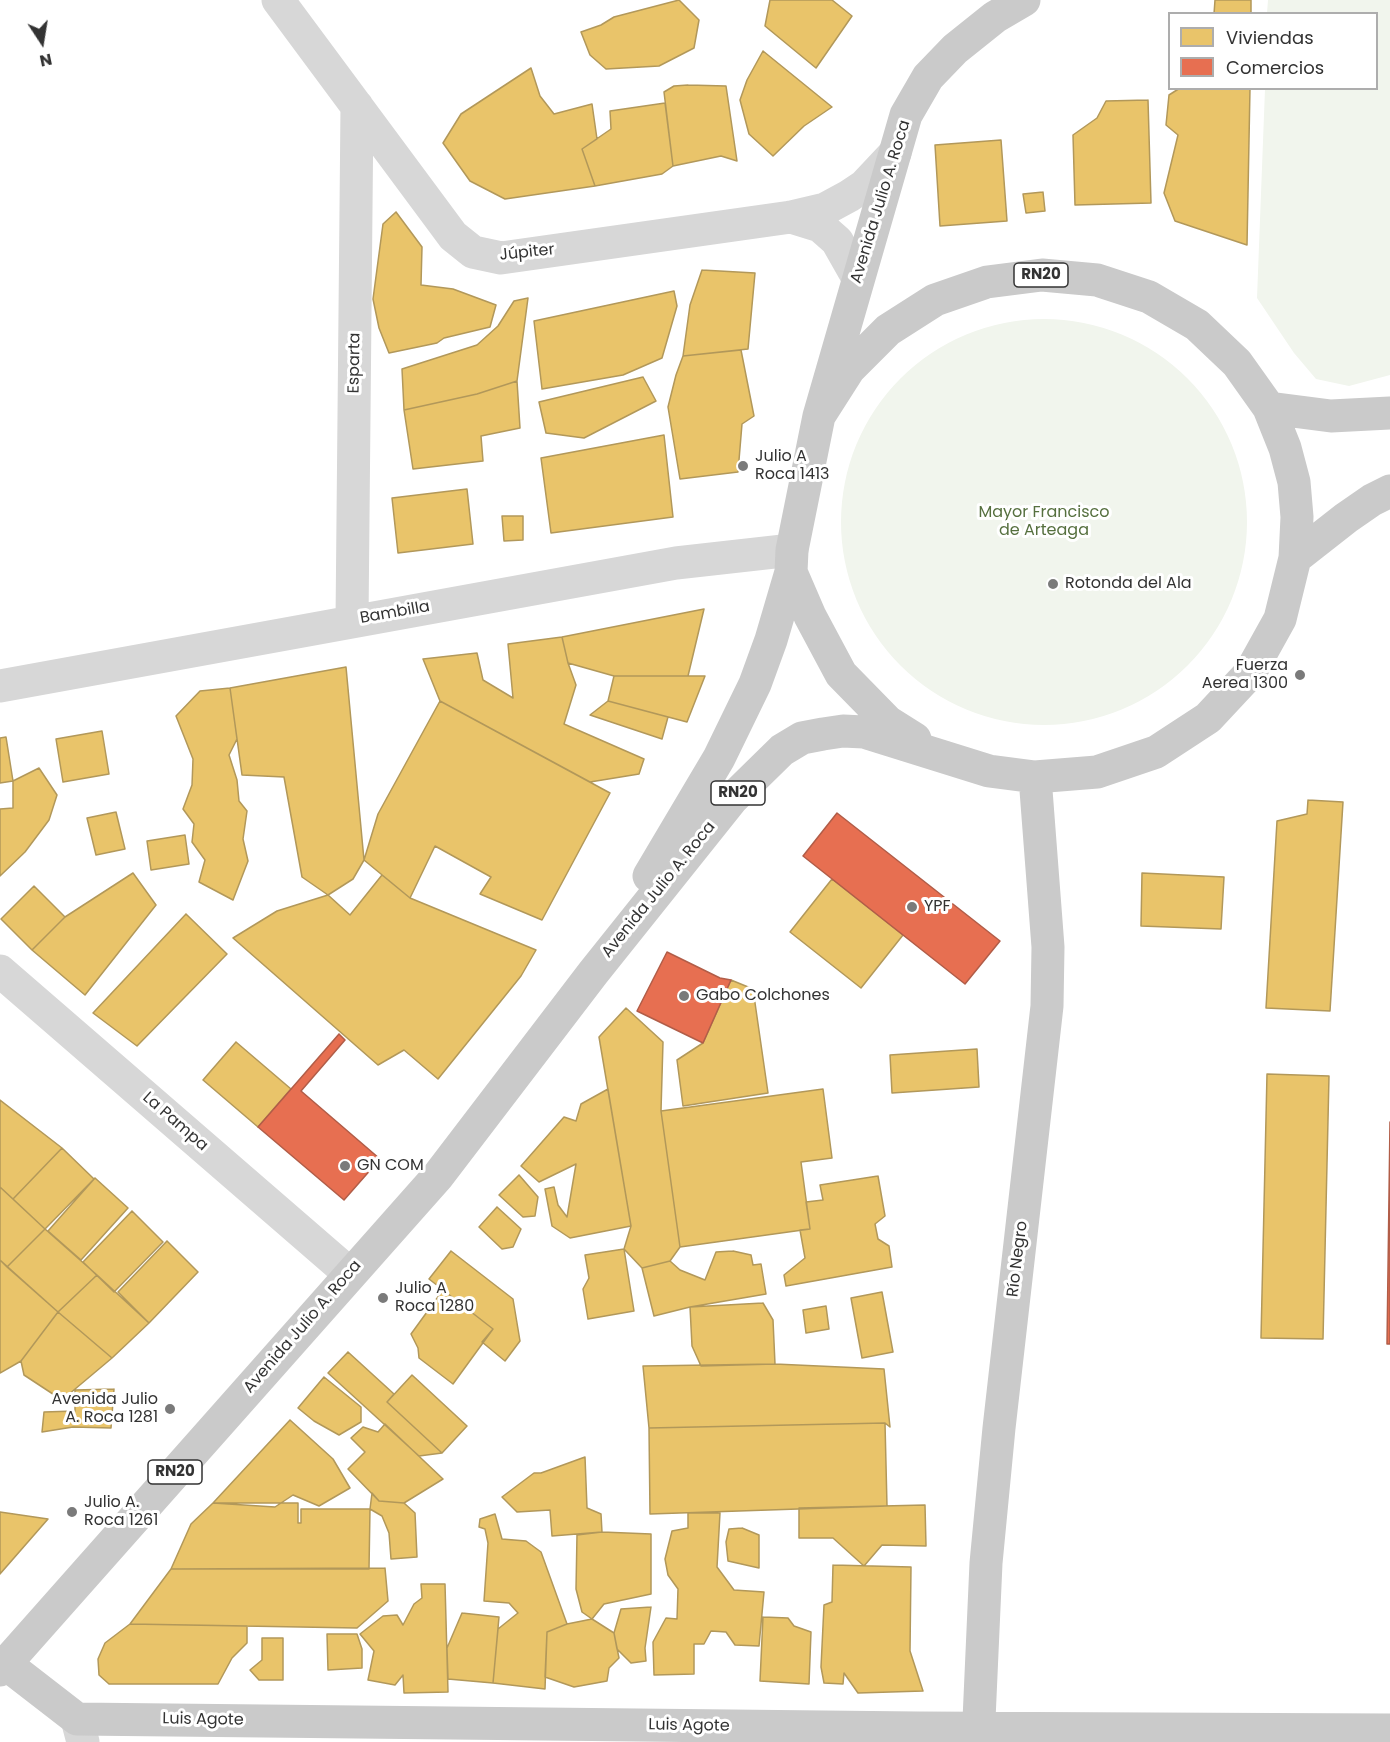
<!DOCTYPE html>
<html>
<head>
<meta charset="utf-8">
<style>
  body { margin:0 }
  #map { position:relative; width:1390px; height:1742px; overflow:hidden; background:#fff; font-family:Poppins,sans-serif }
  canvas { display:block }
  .legend { position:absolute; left:1168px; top:12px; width:210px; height:78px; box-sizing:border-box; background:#fff; border:2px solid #adadad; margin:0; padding:8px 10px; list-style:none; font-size:18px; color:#333 }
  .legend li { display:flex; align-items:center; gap:12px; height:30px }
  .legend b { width:30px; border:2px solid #adadad }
  .north { position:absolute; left:12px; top:12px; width:60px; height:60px; -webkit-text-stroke:4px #fff; paint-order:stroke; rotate:168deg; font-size:16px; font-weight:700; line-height:24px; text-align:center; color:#333 }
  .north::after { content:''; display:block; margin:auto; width:21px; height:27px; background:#333; clip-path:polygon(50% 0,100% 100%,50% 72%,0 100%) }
</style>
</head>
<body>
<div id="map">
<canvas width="1390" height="1742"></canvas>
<ul class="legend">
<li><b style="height:16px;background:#e9c46a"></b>Viviendas</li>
<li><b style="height:16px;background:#e76f51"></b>Comercios</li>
</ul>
<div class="north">N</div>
</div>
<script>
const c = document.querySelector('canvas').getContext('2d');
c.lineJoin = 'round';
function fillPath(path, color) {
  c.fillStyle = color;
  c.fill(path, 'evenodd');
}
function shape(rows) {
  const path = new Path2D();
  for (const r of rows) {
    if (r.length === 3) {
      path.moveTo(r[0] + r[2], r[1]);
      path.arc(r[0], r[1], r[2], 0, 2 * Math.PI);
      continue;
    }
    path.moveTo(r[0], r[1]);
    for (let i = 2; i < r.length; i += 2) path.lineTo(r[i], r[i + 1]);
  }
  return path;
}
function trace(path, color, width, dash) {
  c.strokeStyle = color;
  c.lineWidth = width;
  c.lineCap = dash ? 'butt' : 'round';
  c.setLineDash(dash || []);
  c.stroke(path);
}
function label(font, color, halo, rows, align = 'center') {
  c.font = font + ' Poppins,sans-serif';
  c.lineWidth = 6;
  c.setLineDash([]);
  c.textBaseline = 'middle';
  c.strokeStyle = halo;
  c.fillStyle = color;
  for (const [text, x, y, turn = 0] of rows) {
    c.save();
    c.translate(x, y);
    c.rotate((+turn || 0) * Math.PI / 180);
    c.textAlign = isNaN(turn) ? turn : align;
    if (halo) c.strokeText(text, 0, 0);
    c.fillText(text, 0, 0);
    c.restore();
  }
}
fillPath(shape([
  [1268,0,1390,0,1390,375,1349,386,1316,379,1294,353,1257,298,1265,89,1376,88,1376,14,1267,13],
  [1044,522,203]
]), '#f1f5ed');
const homes = shape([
  [679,0,699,20,694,48,659,66,606,69,590,55,581,32,601,25,614,17,679,0],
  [770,0,832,0,852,16,816,68,765,26,770,0],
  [1215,0,1251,0,1251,14,1214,14,1215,0],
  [763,51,832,107,804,126,773,156,749,134,740,100,747,80,763,51],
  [531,68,540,96,554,114,592,104,597,139,582,149,595,186,505,199,470,181,443,143,461,114,531,68],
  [688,85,726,86,737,161,721,156,673,166,664,92,674,86,688,85],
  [1180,88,1250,88,1247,245,1175,221,1164,193,1178,135,1166,125,1169,95,1180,88],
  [1148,100,1151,203,1075,205,1073,135,1097,118,1106,101,1148,100],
  [665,103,673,166,662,174,595,186,582,149,611,129,610,111,665,103],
  [1001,140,1007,221,940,226,935,145,1001,140],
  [1043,192,1045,211,1026,213,1023,194,1043,192],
  [396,212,422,247,421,285,453,289,496,305,490,327,444,338,437,343,389,353,379,328,373,299,383,224,396,212],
  [702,270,755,273,748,349,683,356,690,305,702,270],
  [674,291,677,306,662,358,623,375,542,389,534,321,674,291],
  [528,298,517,381,477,394,404,410,402,369,477,345,498,326,514,301,528,298],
  [741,350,754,416,742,424,738,472,680,479,668,407,676,375,683,356,741,350],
  [643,377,656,401,584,438,546,433,539,402,643,377],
  [517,381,520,428,481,436,483,461,413,469,404,410,477,394,517,381],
  [664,435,673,517,551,533,541,458,664,435],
  [467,489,473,544,398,553,392,498,467,489],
  [502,516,523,516,523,540,504,541,502,516],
  [704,609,688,676,614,676,568,663,562,637,704,609],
  [562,637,568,663,576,685,564,724,644,759,639,774,590,782,440,701,423,659,477,653,483,680,513,698,508,644,562,637],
  [346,667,364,860,353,879,328,895,302,877,284,777,242,775,230,688,346,667],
  [614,676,705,676,687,722,608,701,614,676],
  [230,688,237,739,229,755,237,780,239,801,247,811,243,839,248,861,233,900,199,882,205,860,192,842,194,824,183,809,192,785,193,759,176,716,200,691,230,688],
  [440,701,610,793,542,920,480,894,491,877,435,846,410,898,364,860,378,814,440,701],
  [608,701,668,717,662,739,590,715,608,701],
  [102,731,109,774,63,782,56,739,102,731],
  [6,737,13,781,0,783,0,738,6,737],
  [39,768,57,795,49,820,25,852,0,876,0,809,13,808,13,781,39,768],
  [1308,800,1343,802,1330,1011,1266,1008,1277,821,1307,814,1308,800],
  [116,812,125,849,96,855,87,818,116,812],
  [185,835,189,864,151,870,147,841,185,835],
  [133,873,156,905,85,995,32,950,65,917,133,873],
  [1142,873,1224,877,1221,929,1141,926,1142,873],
  [382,875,410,898,536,950,521,976,438,1079,404,1050,378,1065,233,938,277,911,328,895,350,915,382,875],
  [832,879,903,935,861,988,790,932,832,879],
  [34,886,65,917,32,950,1,919,34,886],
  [186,914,227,954,137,1046,93,1013,186,914],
  [731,980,753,989,768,1093,683,1106,677,1060,703,1043,731,980],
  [626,1008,663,1042,661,1111,680,1247,670,1261,642,1268,624,1249,631,1226,599,1037,626,1008],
  [236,1042,291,1089,258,1127,203,1080,236,1042],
  [977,1049,979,1087,892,1093,890,1055,977,1049],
  [1267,1074,1329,1076,1323,1339,1261,1338,1267,1074],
  [608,1089,631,1226,570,1238,552,1226,545,1189,554,1187,558,1205,567,1217,576,1164,539,1182,521,1166,564,1117,576,1121,581,1104,608,1089],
  [823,1089,832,1158,801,1162,810,1229,680,1247,661,1111,823,1089],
  [0,1100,62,1148,13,1199,0,1187,0,1100],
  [62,1148,94,1179,45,1229,13,1199,62,1148],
  [519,1175,538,1197,535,1216,523,1217,499,1195,519,1175],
  [878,1176,885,1216,875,1224,878,1239,889,1246,892,1267,786,1286,784,1275,805,1258,800,1230,810,1229,806,1202,823,1200,820,1185,878,1176],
  [95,1178,128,1208,81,1260,48,1231,95,1178],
  [0,1187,45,1229,7,1267,0,1260,0,1187],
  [497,1207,521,1229,513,1247,502,1249,479,1227,497,1207],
  [132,1211,163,1242,114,1292,83,1262,132,1211],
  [45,1229,97,1275,58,1312,7,1267,45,1229],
  [167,1241,198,1272,149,1323,118,1292,167,1241],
  [624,1249,634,1311,588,1319,583,1289,589,1278,585,1255,624,1249],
  [451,1251,513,1299,520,1341,505,1361,482,1342,493,1329,429,1279,451,1251],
  [733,1251,751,1255,753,1265,761,1264,766,1294,690,1307,654,1316,642,1268,670,1261,680,1270,705,1280,716,1252,733,1251],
  [0,1260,58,1312,21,1361,0,1373,0,1260],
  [97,1275,149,1323,112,1358,58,1312,97,1275],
  [443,1290,493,1329,453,1384,419,1358,418,1348,411,1334,443,1290],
  [882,1292,893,1352,862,1358,851,1298,882,1292],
  [763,1303,773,1320,775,1364,701,1366,692,1346,690,1307,763,1303],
  [826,1306,829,1329,806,1333,803,1310,826,1306],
  [58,1312,112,1358,62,1400,24,1375,21,1361,58,1312],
  [348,1352,394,1394,387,1402,442,1453,419,1456,328,1373,348,1352],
  [775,1364,884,1369,890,1427,885,1423,649,1428,643,1366,775,1364],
  [412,1375,467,1426,442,1453,387,1402,412,1375],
  [324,1377,361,1407,361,1422,339,1435,314,1421,298,1408,324,1377],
  [114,1389,111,1428,73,1427,42,1432,44,1412,75,1411,75,1390,114,1389],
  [290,1420,333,1459,350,1488,319,1506,293,1495,275,1507,213,1503,290,1420],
  [885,1423,887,1506,650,1514,649,1428,885,1423],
  [385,1424,443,1479,404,1503,379,1501,348,1469,365,1452,351,1438,363,1427,378,1432,385,1424],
  [585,1457,587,1508,601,1514,602,1532,552,1536,550,1510,517,1512,502,1497,534,1473,541,1473,585,1457],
  [372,1493,379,1501,404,1503,415,1513,417,1557,391,1559,389,1533,382,1516,370,1509,372,1493],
  [213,1503,298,1503,298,1523,301,1523,301,1509,370,1509,369,1569,171,1569,191,1524,213,1503],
  [925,1505,926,1546,882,1545,864,1566,833,1538,799,1538,799,1508,925,1505],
  [0,1512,48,1519,0,1574,0,1512],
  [688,1513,720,1513,717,1567,734,1590,764,1592,759,1646,735,1645,726,1632,711,1631,704,1644,694,1644,694,1674,654,1675,653,1642,666,1618,677,1619,678,1589,668,1575,665,1559,672,1531,688,1528,688,1513],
  [495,1514,502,1539,526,1541,541,1552,567,1624,547,1632,545,1689,493,1683,498,1629,518,1613,509,1603,484,1601,488,1543,485,1529,479,1527,480,1519,495,1514],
  [742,1528,759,1535,759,1568,728,1561,726,1542,729,1529,742,1528],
  [602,1532,651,1534,651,1594,604,1604,592,1619,582,1612,576,1589,577,1535,602,1532],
  [833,1565,911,1567,910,1651,923,1691,858,1693,844,1673,843,1684,824,1683,821,1667,824,1605,832,1602,833,1565],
  [385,1568,388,1601,357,1628,130,1624,171,1569,385,1568],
  [421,1584,445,1584,448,1692,404,1693,403,1675,395,1685,368,1680,374,1651,360,1634,383,1616,397,1615,403,1625,414,1604,422,1598,421,1584],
  [651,1607,645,1648,646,1661,631,1663,617,1649,614,1633,621,1609,651,1607],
  [462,1613,499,1617,493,1683,448,1679,447,1648,462,1613],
  [763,1617,788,1618,794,1626,811,1632,809,1684,760,1681,763,1617],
  [592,1619,614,1633,619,1658,609,1668,607,1681,574,1687,545,1677,547,1632,567,1624,592,1619],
  [130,1624,247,1626,247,1643,232,1658,218,1684,109,1684,99,1675,98,1659,105,1643,130,1624],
  [327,1634,357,1634,362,1649,362,1668,328,1670,327,1634],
  [262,1638,283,1638,283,1680,259,1680,250,1670,262,1660,262,1638]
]);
fillPath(homes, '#e9c46a');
trace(homes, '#b2985a', 1.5);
const shops = shape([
  [837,813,1000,941,965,984,803,856,837,813],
  [667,952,720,978,731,980,703,1043,637,1011,667,952],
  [339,1034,345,1040,301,1091,380,1159,344,1200,258,1127,339,1034],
  [1390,1122,1390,1344,1387,1344,1390,1122]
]);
fillPath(shops, '#e76f51');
trace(shops, '#b15d48', 1.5);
trace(shape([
  [278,0,453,236,473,252,501,258,791,217,825,209,849,196,864,186,895,153],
  [791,217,820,226,837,241,858,278],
  [352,621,357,106],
  [0,686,676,563,792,550],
  [0,971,350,1274],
  [77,1719,83,1742]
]), '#d7d7d7', 33);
trace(shape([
  [1269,408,1331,416,1390,413],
  [1295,558,1346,518,1372,500,1390,491],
  [791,572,810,616,841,674,888,722,915,739],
  [649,876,719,758,755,684,771,640,791,572,792,550,819,416,906,115,928,77,955,49,995,17,1024,0],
  [6,1664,77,1719,918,1728,1390,1730],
  [0,1670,438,1176,593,973,732,799,782,750,802,738,823,734,843,731,864,732,989,771,1035,777,1097,772,1156,752,1208,718,1250,673,1280,619,1295,558,1297,517,1294,482,1285,448,1269,408,1237,363,1197,325,1149,297,1097,280,1042,275,987,282,935,300,888,330,849,369,819,416],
  [978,1742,986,1563,999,1428,1047,1006,1048,947,1035,777]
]), '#cacaca', 33);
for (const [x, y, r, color] of [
  [743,466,6,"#7a7a7a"],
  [1053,584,6,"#7a7a7a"],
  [1300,675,6,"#7a7a7a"],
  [912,907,6,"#7a7a7a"],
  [684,996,6,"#7a7a7a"],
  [345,1166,6,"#7a7a7a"],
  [383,1298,6,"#7a7a7a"],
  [170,1409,6,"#7a7a7a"],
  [72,1512,6,"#7a7a7a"]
]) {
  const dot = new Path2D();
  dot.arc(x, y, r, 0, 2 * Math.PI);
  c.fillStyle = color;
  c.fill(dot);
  trace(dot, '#fff', 2);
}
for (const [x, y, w] of [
  [1041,275,54],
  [738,793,54],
  [175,1472,54]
]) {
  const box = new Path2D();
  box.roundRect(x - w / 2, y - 12, w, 24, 4.5);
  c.fillStyle = '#fff';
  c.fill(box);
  trace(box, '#333', 1.5);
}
label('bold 15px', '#333', null, [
  ["RN20",1041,275],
  ["RN20",738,793],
  ["RN20",175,1472]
]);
label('16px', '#333', '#fff', [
  ["Avenida Julio A. Roca",881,202,-73],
  ["Júpiter",527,253,-6],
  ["Esparta",355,363,-89],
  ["Bambilla",395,613,-10],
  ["Avenida Julio A. Roca",659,890,-51],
  ["La Pampa",175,1122,41],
  ["Río Negro",1018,1259,-83],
  ["Avenida Julio A. Roca",303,1327,-49],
  ["Luis Agote",203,1720,1],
  ["Luis Agote",689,1726,1]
]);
label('16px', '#333', '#fff', [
  ["Julio A",755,457],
  ["Roca 1413",755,475],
  ["Rotonda del Ala",1065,584],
  ["Fuerza",1288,666,"right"],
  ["Aerea 1300",1288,684,"right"],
  ["YPF",924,907],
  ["Gabo Colchones",696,996],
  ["GN COM",357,1166],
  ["Julio A",395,1289],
  ["Roca 1280",395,1307],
  ["Avenida Julio",158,1400,"right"],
  ["A. Roca 1281",158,1418,"right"],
  ["Julio A.",84,1503],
  ["Roca 1261",84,1521]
], 'left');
label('16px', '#56703f', '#fff', [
  ["Mayor Francisco",1044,513],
  ["de Arteaga",1044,531]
]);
</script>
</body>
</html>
